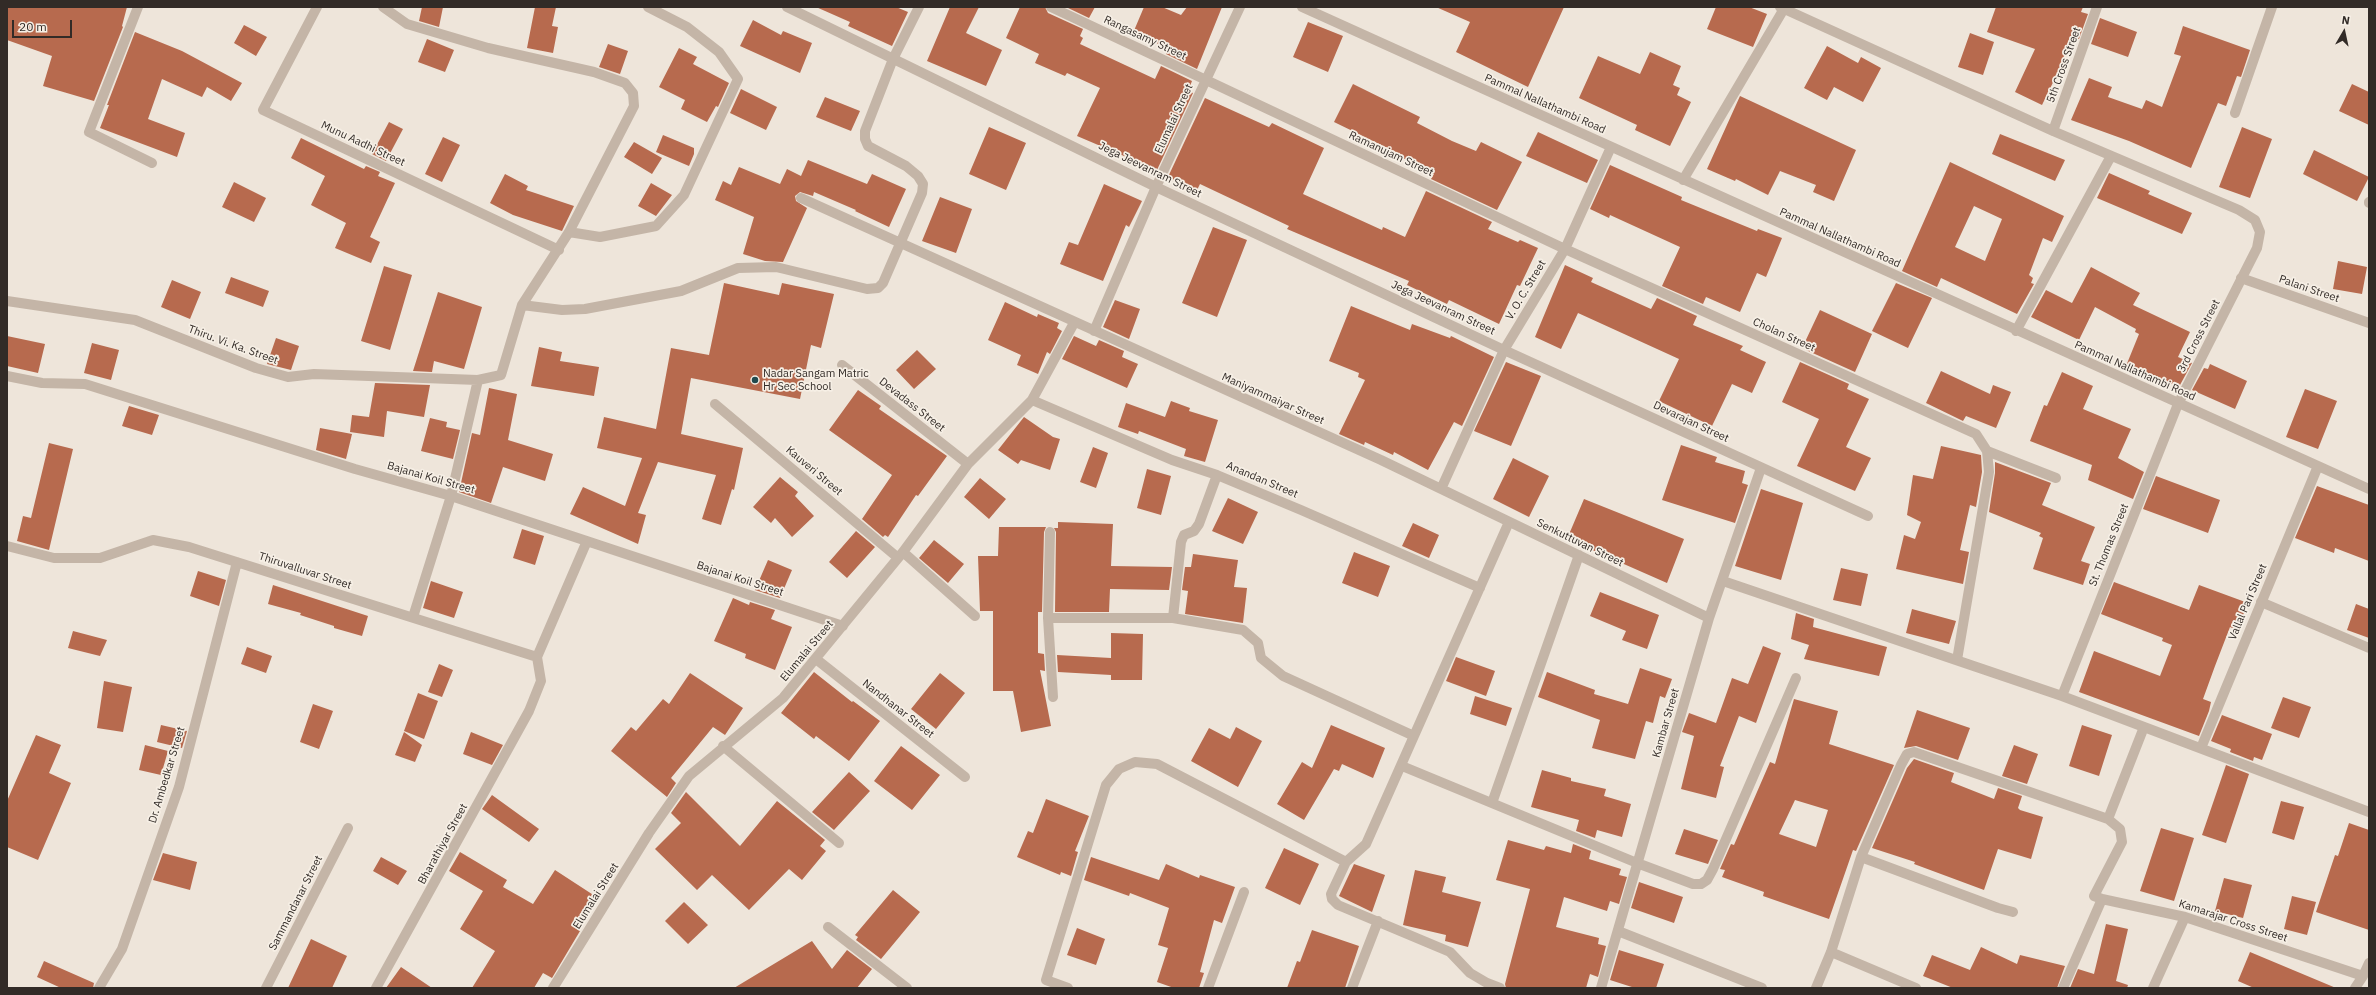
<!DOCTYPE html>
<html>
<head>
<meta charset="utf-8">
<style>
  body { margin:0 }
  #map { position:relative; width:2376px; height:995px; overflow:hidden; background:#eee5da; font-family:"IBM Plex Sans",sans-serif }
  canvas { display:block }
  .frame { position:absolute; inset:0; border:8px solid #322b27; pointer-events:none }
  .north { position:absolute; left:2324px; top:12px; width:40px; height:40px; -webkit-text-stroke:3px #f6efe5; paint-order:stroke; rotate:9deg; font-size:11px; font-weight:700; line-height:16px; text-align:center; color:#322b27 }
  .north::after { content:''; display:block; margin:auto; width:14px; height:18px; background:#322b27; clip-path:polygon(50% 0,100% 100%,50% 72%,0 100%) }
  .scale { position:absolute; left:12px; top:20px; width:60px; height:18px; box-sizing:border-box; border:2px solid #322b27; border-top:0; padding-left:5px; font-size:12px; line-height:14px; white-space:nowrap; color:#322b27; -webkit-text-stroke:3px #f6efe5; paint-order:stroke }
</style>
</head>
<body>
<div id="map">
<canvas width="2376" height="995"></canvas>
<div class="frame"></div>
<div class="north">N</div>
<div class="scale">20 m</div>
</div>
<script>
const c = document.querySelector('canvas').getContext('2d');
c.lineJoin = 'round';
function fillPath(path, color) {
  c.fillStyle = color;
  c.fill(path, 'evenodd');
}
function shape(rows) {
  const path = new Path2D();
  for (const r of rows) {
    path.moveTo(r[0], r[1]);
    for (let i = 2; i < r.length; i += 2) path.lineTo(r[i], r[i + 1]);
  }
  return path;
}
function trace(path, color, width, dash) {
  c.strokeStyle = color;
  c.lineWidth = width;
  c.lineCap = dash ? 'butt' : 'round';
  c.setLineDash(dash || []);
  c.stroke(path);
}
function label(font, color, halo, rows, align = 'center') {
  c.font = font + ' "IBM Plex Sans",sans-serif';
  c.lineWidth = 3.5;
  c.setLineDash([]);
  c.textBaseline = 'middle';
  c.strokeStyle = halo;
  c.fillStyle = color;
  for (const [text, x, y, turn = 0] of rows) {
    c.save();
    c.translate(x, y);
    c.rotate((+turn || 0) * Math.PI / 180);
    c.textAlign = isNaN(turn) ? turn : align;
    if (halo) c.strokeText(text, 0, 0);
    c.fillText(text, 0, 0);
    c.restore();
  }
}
fillPath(shape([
  [7,7,127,7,122,26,123,27,94,101,43,86,52,56,7,40],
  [422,7,443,7,439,27,419,21],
  [535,7,556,7,552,26,558,27,553,53,527,48],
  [816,7,896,7,908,12,892,46,848,26,850,22],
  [950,7,979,7,966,33,1002,50,986,86,927,61],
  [1020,7,1045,7,1048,13,1083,29,1080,36,1083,38,1080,44,1155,79,1161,66,1192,81,1188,91,1193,93,1157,170,1077,136,1100,88,1067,73,1065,76,1035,63,1039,54,1006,38],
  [1066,7,1095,7,1089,18],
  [1144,7,1162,7,1181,15,1187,7,1222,7,1197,69,1166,54,1168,48,1133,33],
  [1436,7,1564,7,1528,87,1456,52,1470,22],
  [1716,7,1749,7,1767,14,1753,47,1707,29],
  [1996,7,2083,7,2081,12,2088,14,2079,39,2070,36,2061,66,2042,105,2015,92,2035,49,1987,32],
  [2100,18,2137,32,2128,57,2091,44],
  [753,20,781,35,783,31,812,43,800,73,740,46],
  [1308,22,1343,36,1328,72,1293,57],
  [244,25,267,37,256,56,234,43],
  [2183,26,2250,50,2241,77,2237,76,2226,106,2218,103,2191,168,2129,141,2071,120,2089,78,2112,87,2108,97,2142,109,2146,100,2162,107,2181,56,2174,54],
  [135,32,182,51,242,83,231,101,207,87,202,97,162,79,148,119,185,133,177,157,100,128,109,105,107,105],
  [1970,33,1994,42,1983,75,1958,67],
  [427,39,454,50,445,72,418,62],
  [608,44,628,51,620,74,599,67],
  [1827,46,1858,63,1861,57,1881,68,1863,102,1834,87,1827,100,1804,88],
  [679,48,697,57,693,64,729,83,718,107,716,106,707,122,681,109,685,100,659,87],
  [1650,52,1681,66,1673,85,1680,88,1677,95,1691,102,1670,146,1635,130,1637,125,1579,98,1598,56,1640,74],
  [1353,84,1420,117,1417,123,1452,141,1476,151,1481,142,1522,162,1497,210,1431,179,1434,174,1403,158,1404,156,1334,122],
  [2352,84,2369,92,2369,125,2339,111],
  [741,89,777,107,766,130,730,113],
  [1740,96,1856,150,1834,201,1813,192,1816,185,1780,171,1768,195,1736,179,1735,181,1707,169],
  [825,97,860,111,851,131,816,117],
  [1205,98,1269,127,1272,123,1324,148,1303,194,1382,230,1383,227,1405,237,1426,191,1492,222,1488,229,1518,242,1520,240,1538,248,1520,286,1517,285,1499,324,1449,300,1447,304,1407,285,1409,281,1287,229,1289,226,1200,184,1197,190,1168,177],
  [389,122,403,129,386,161,372,154],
  [989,127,1026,143,1006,190,969,174],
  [2242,127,2272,139,2250,198,2219,187],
  [1538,132,1598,160,1587,183,1526,156],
  [2000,134,2065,160,2055,181,1992,154],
  [663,135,694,148,694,154,689,166,656,152],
  [443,137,460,145,442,182,425,174],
  [301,138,364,169,366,166,380,172,378,176,395,183,370,237,380,242,371,263,335,248,346,223,311,205,325,176,291,158],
  [634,142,662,158,652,174,624,157],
  [2314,150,2369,177,2357,201,2303,174],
  [808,160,867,184,872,174,906,189,889,227,855,211,856,210,814,192,813,196,800,192,795,196,796,201,807,208,783,262,765,261,743,254,754,217,715,200,723,181,731,185,739,167,780,184,787,169,801,176],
  [1950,162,2064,216,2052,242,2043,238,2029,275,2033,278,2031,283,2034,284,2017,314,1941,278,1937,287,1902,271],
  [1974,206,2002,219,1985,261,1955,247],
  [1610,165,1682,197,1681,200,1757,231,1758,229,1782,238,1766,277,1757,273,1740,312,1706,297,1703,304,1662,286,1680,247,1610,215,1609,218,1590,209],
  [2109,173,2150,191,2148,194,2192,213,2182,234,2097,198],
  [505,174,528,186,526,190,574,206,562,231,513,215,490,203],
  [234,182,266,198,254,222,222,207],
  [651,183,672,195,656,216,638,206],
  [1104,184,1142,201,1129,227,1126,225,1103,281,1060,264,1069,242,1078,245],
  [940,197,972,209,956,253,922,241],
  [1213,227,1247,240,1217,317,1182,303],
  [2338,261,2367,267,2362,294,2333,289],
  [1565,265,1593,278,1591,282,1651,309,1657,298,1697,316,1693,325,1743,346,1740,350,1766,362,1752,393,1732,384,1712,426,1659,401,1679,359,1578,313,1561,349,1535,337],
  [384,266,412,275,390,350,361,341],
  [2091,267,2140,293,2133,305,2190,332,2178,357,2192,363,2180,385,2173,382,2172,384,2126,366,2139,334,2135,332,2136,329,2095,307,2079,340,2031,317,2046,290,2072,303],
  [231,277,269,291,263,307,225,293],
  [172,280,201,292,190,319,161,307],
  [724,283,779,295,782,283,834,294,821,348,811,345,800,399,691,378,681,434,743,448,734,490,732,489,721,525,702,519,716,475,658,462,638,513,646,515,638,544,570,514,583,487,625,506,642,458,597,448,604,417,656,429,671,348,709,355],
  [1896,283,1932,298,1908,348,1872,331],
  [438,292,482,307,464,369,434,361,432,372,413,371],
  [1115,300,1140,309,1129,339,1103,327],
  [1005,302,1037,317,1038,314,1059,323,1057,328,1062,331,1050,354,1047,352,1038,374,1017,365,1021,355,988,340],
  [1351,306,1410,330,1412,324,1450,338,1451,336,1494,357,1462,426,1454,422,1428,470,1394,452,1393,455,1365,442,1364,445,1339,434,1365,380,1358,377,1359,373,1329,361],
  [1820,310,1872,334,1855,372,1806,350,1808,345,1804,344],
  [7,336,45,344,38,373,7,366],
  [1074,336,1096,346,1099,340,1124,351,1122,357,1138,364,1127,388,1062,359],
  [276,338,299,346,291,370,267,364],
  [92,343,119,350,111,380,84,373],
  [539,347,562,352,560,361,599,367,594,396,531,386],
  [917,350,936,369,914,389,896,370],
  [1506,362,1541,376,1511,446,1474,431],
  [1800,362,1849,384,1847,389,1869,399,1846,447,1871,458,1855,491,1797,466,1819,419,1782,402],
  [2210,364,2247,381,2235,409,2192,390,2204,368,2208,369],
  [1941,371,1990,394,1993,385,2011,392,1996,428,1966,416,1963,421,1926,403],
  [2062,372,2093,386,2083,409,2131,429,2118,458,2144,472,2133,499,2088,480,2092,465,2030,441,2044,405,2047,406],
  [375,383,430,385,424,417,387,411,384,437,350,432,352,415,369,417],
  [489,388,517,394,508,440,553,454,545,481,503,467,491,503,459,492,472,433,480,435],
  [2305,389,2337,401,2318,449,2286,437],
  [858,390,881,406,879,409,947,456,918,496,916,495,888,537,885,535,883,537,862,519,892,475,829,430],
  [1171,401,1190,408,1189,411,1218,420,1205,462,1184,456,1186,449,1139,431,1138,434,1118,427,1126,403,1165,417],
  [129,406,159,415,152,435,122,426],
  [1024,417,1053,437,1060,439,1050,470,1021,460,1018,464,998,450],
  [430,418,447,422,446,427,460,430,453,459,421,451],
  [320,428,352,434,346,459,316,450],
  [49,443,73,449,49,550,17,541,23,516,31,518],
  [1681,445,1717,457,1715,462,1745,471,1742,483,1748,485,1735,523,1662,500],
  [1941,446,1981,455,1982,472,1976,507,1970,505,1960,550,1969,552,1963,584,1896,569,1904,535,1915,539,1921,522,1907,515,1913,475,1933,479],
  [1093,447,1108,453,1096,488,1080,482],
  [1513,458,1549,476,1529,517,1493,499],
  [1995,462,2051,483,2042,505,2095,527,2081,561,2090,564,2083,585,2033,569,2043,538,2039,536,2041,533,1989,512,1995,473],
  [1147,469,1171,476,1161,515,1137,508],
  [2156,476,2220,500,2208,533,2143,509],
  [780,477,798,492,795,496,814,516,792,537,775,518,771,523,753,507],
  [980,478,1006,499,989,519,964,497],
  [2317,486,2369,505,2369,561,2335,548,2334,553,2295,538],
  [1761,489,1803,503,1781,580,1735,566],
  [1228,498,1258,512,1243,544,1212,531],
  [1584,499,1684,539,1667,583,1567,539],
  [1058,522,1113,524,1111,566,1172,567,1169,590,1110,589,1109,612,1055,612,1056,532,1054,528,1058,528],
  [1413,523,1439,535,1429,558,1402,546],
  [999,527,1046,527,1044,532,1042,612,1038,612,1038,653,1044,654,1045,671,1040,670,1051,726,1021,732,1013,691,993,691,993,611,980,611,978,556,998,556],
  [522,529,544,536,535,565,513,558],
  [856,531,875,547,847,578,829,562],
  [934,540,964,564,948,583,919,558],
  [1354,552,1390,566,1378,597,1342,583],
  [1193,554,1238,560,1234,587,1247,588,1243,623,1185,614,1188,591,1182,590,1185,567,1191,567],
  [768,560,792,570,780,598,755,590],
  [1841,568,1868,574,1861,606,1833,600],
  [198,571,226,580,219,606,190,596],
  [431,581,463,592,454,618,423,608],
  [2114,582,2189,610,2199,585,2248,603,2237,630,2230,627,2215,666,2203,699,2211,702,2209,711,2199,736,2079,692,2094,651,2160,676,2172,645,2162,641,2163,638,2101,614],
  [273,585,368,616,362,636,334,628,334,626,300,615,301,613,268,604],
  [1600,592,1659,615,1647,649,1622,640,1626,631,1590,616],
  [733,598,749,605,750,602,775,610,771,619,792,627,775,670,745,658,746,654,714,641],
  [2356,604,2369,609,2369,638,2347,630],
  [1912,609,1956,621,1949,644,1906,633],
  [1796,613,1814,619,1813,627,1887,647,1879,676,1804,659,1809,645,1791,639],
  [73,631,107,640,100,656,68,648],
  [1111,633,1143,634,1142,680,1111,680,1111,675,1058,672,1057,655,1111,658],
  [1763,646,1781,653,1756,723,1739,716,1720,766,1724,767,1716,798,1681,789,1694,736,1682,732,1689,713,1716,723,1732,678,1748,684],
  [247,647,272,656,266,673,241,664],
  [1456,657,1495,671,1486,696,1446,681],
  [439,664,453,670,442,697,428,692],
  [1640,668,1672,679,1665,698,1660,696,1653,723,1646,721,1635,759,1592,748,1600,720,1538,697,1547,672,1595,690,1594,694,1628,704],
  [814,672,852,702,853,701,880,721,849,761,816,736,814,739,781,713],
  [690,673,743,708,725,735,713,727,671,778,676,783,667,797,611,751,631,727,636,731,663,699,669,704],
  [940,673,965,693,936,729,911,709],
  [104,681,132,687,123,732,97,728],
  [418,693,438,701,424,739,404,731],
  [1475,696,1512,708,1506,726,1470,714],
  [2283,697,2311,707,2299,738,2271,728],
  [1794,699,1838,711,1829,744,1894,765,1856,851,1853,850,1829,919,1763,896,1764,892,1722,877,1725,870,1720,869,1731,844,1734,845,1770,762,1775,764],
  [1795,800,1828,810,1816,847,1779,834],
  [313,704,333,711,319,749,300,742],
  [1917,710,1970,728,1958,760,1916,746,1904,748],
  [2222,715,2272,734,2262,760,2254,757,2253,761,2230,752,2231,749,2211,741],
  [161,725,187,731,182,748,157,742],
  [1331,725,1385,748,1373,778,1342,764,1339,771,1334,769,1304,820,1277,804,1302,762,1312,768],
  [2082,725,2112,735,2099,776,2069,766],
  [1236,727,1262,741,1238,787,1191,761,1209,728,1230,739],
  [404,732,422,745,415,762,395,755],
  [471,732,503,745,492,765,463,754],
  [36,735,61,745,49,773,71,783,38,860,7,847,7,801],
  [145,745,168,751,161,775,139,770],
  [2014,745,2038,754,2027,784,2002,776],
  [901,746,940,775,912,810,874,781],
  [1914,759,1954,773,1951,782,1994,799,1998,788,2022,796,2018,808,2020,810,2043,817,2031,859,1998,849,1984,890,1914,864,1915,862,1872,848,1907,768],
  [2226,765,2249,774,2226,843,2202,835],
  [1542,770,1571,778,1571,781,1606,789,1604,796,1631,804,1622,837,1597,830,1595,838,1576,831,1579,820,1531,807],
  [849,772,870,791,834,830,812,812],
  [686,792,740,846,777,801,825,840,820,846,826,851,802,880,789,869,749,910,712,875,697,890,655,849,681,823,671,813],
  [492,795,539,829,529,842,482,809],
  [1046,799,1089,816,1075,851,1078,852,1071,876,1061,872,1060,875,1017,857,1028,831,1033,833],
  [2281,801,2304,807,2294,840,2272,833],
  [2349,823,2369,830,2369,930,2316,912,2335,855,2338,856],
  [2161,828,2194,838,2174,901,2140,891],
  [1684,829,1718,840,1708,864,1675,854],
  [1508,840,1544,850,1546,846,1571,853,1573,844,1591,851,1589,859,1621,869,1619,875,1627,877,1619,904,1610,901,1607,911,1564,897,1556,927,1599,938,1598,944,1606,946,1598,977,1590,974,1586,988,1506,988,1505,984,1530,889,1496,880],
  [1284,848,1319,864,1300,905,1265,888],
  [460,852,507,880,503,887,533,904,555,870,598,898,577,929,580,931,552,978,543,973,534,988,472,988,495,951,460,929,483,891,449,871],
  [163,853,197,862,190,890,153,880],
  [381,857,407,871,398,885,373,871],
  [1091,857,1159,880,1166,864,1199,878,1200,875,1235,887,1222,923,1214,920,1200,972,1204,973,1199,988,1174,988,1157,982,1168,948,1158,945,1169,908,1130,893,1129,896,1084,880],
  [1354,864,1385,875,1372,912,1339,896],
  [1415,870,1446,877,1442,892,1481,902,1468,947,1445,941,1446,935,1403,925],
  [2224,878,2252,885,2243,918,2215,911],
  [1639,882,1683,897,1674,923,1631,908],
  [893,890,920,912,881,959,856,940,858,937,855,935],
  [2292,896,2316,902,2307,935,2284,929],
  [684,902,708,925,688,944,665,921],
  [2106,924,2128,929,2116,981,2128,985,2127,988,2070,988,2078,969,2094,974],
  [1077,928,1105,939,1096,965,1067,955],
  [1312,930,1359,946,1345,988,1287,988,1297,961,1300,962],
  [311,939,347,956,332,988,288,988],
  [812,941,832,969,847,950,872,969,857,988,734,988],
  [1981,947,2017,964,2020,955,2065,966,2057,988,1953,988,1923,976,1932,955,1970,970],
  [1619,950,1664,964,1656,988,1635,988,1610,980],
  [2250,952,2336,988,2254,988,2238,981],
  [44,961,94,983,93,988,61,988,37,977],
  [401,967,432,988,386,988]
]), '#b76a4e');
trace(shape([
  [138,7,89,132,152,163],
  [317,7,263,110,559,250],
  [787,7,1156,187,1504,350,1868,516],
  [1051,7,1565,249,1976,434,1987,451],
  [1302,7,2369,489],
  [1780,7,2053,131,2239,210,2255,220,2260,232,2257,248,2178,404,2062,696],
  [2235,113,2272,7],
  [2053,131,2097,7],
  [1683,180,1785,7],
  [801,198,1381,460,1709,618],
  [2369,203,2369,202],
  [569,232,600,237,656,226,684,195,738,79,719,52,687,27,648,7],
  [2241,278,2369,323],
  [7,301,135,320,256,368,288,377,314,374,478,380,501,375,522,305,569,232,634,106,633,93,625,83,594,72,488,48,407,24,383,7],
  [522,305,562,310,585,309,681,291,738,268,776,267,867,289,878,288,883,283,922,193,923,184,918,176,906,166,868,146,865,139,865,131,893,59,919,7],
  [1094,331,1156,187,1240,7],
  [2016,331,2111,156],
  [842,365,968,464],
  [7,376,42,383,85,384,355,469,451,496,843,626],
  [1032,400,1172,460,1217,475,1301,510,1480,588],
  [715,404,897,557],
  [1987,451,2056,478],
  [1441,489,1504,350,1565,249,1611,147],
  [1050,532,1048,618,1053,697],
  [7,546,54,558,100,558,153,540,189,547,537,657,541,681,529,711,376,988],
  [903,552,975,616],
  [1723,581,2062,696,2369,812],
  [2261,602,2369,648],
  [413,617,451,496,478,380],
  [1048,618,1173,618,1243,630,1258,643,1261,658,1283,676,1414,736],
  [1173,618,1181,542,1184,535,1194,531,1199,524,1217,475],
  [537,657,587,541],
  [816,659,965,777],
  [1957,660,1989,472,1987,451],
  [723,746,839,843],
  [2201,748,2318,466],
  [1402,766,1637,863,1693,884,1701,884,1707,880,1713,869,1796,678],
  [1492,803,1579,555],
  [2108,819,2144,727],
  [1861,857,1998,908,2013,912],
  [828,927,907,988],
  [1618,931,1762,988],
  [1831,952,1916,988],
  [99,988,122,949,179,787,237,562],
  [266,988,348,828],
  [553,988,649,833,689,776,783,698,903,552,968,464,1032,400,1074,323],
  [1068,988,1046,980,1106,785,1119,769,1135,762,1157,764,1346,862],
  [1208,988,1244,892],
  [1352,988,1378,921],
  [1500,988,1487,983,1470,973,1450,952,1338,905,1332,899,1331,894,1346,862,1366,844,1509,522],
  [1601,988,1709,618,1761,468],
  [1816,988,1831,952,1861,857,1901,765,1907,754,1914,752,2108,819,2120,829,2122,842,2094,896,2102,899,2185,917,2363,976],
  [2063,988,2102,899],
  [2153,988,2185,917],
  [2355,988,2363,976,2369,963]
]), '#c4b5a7', 10);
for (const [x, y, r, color] of [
  [755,380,4,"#214a4e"]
]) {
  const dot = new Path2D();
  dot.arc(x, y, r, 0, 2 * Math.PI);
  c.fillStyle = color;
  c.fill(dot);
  trace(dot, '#f6efe5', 1.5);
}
label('11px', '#322b27', '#f6efe5', [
  ["Rangasamy Street",1145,38,25],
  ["5th Cross Street",2064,65,-70],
  ["Pammal Nallathambi Road",1545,104,24],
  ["Elumalai Street",1174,119,-65],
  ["Munu Aadhi Street",363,144,25],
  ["Ramanujam Street",1391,154,25],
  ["Jega Jeevanram Street",1150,170,26],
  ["Pammal Nallathambi Road",1840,238,24],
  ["Palani Street",2309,289,19],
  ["V. O. C. Street",1526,290,-59],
  ["Jega Jeevanram Street",1443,308,25],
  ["Cholan Street",1784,335,24],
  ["3rd Cross Street",2199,336,-63],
  ["Thiru. Vi. Ka. Street",233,345,20],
  ["Pammal Nallathambi Road",2135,371,24],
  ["Maniyammaiyar Street",1273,399,24],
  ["Devadass Street",912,405,38],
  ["Devarajan Street",1691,422,25],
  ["Kauveri Street",814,471,40],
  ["Bajanai Koil Street",431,478,16],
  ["Anandan Street",1262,480,23],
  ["Senkuttuvan Street",1580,543,26],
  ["St. Thomas Street",2109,545,-68],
  ["Thiruvalluvar Street",305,571,18],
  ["Bajanai Koil Street",740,579,18],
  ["Vallal Pari Street",2248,602,-67],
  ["Elumalai Street",807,651,-50],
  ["Nandhanar Street",898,709,38],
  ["Kambar Street",1666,723,-74],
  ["Dr. Ambedkar Street",167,775,-73],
  ["Bharathiyar Street",443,844,-61],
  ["Elumalai Street",596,896,-58],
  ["Sammandanar Street",296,903,-63],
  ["Kamarajar Cross Street",2233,921,18]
]);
label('11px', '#322b27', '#f6efe5', [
  ["Nadar Sangam Matric",763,374],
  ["Hr Sec School",763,387]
], 'left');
</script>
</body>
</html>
